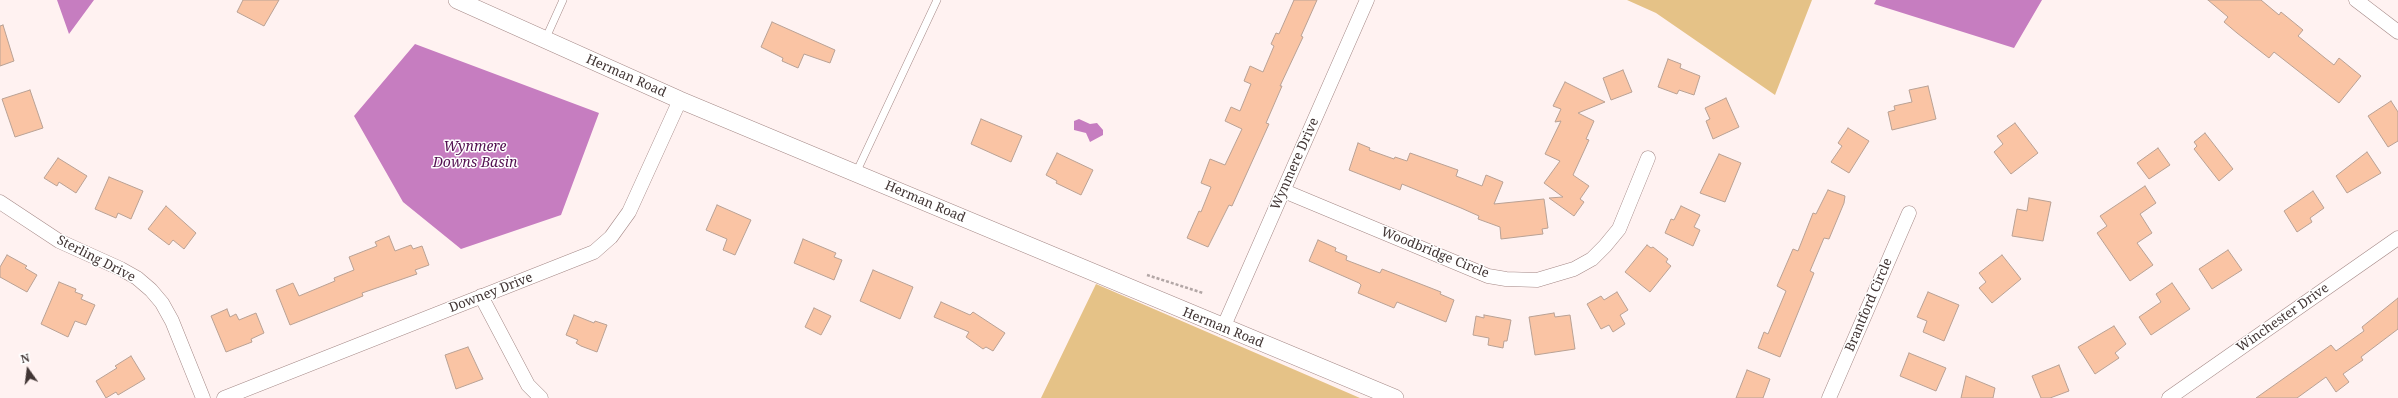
<!DOCTYPE html>
<html>
<head>
<meta charset="utf-8">
<style>
  body { margin:0 }
  #map { position:relative; width:2398px; height:398px; overflow:hidden; background:#fff2f1; font-family:"Noto Serif",serif }
  canvas { display:block }
  .north { position:absolute; left:8px; top:350px; width:40px; height:40px; -webkit-text-stroke:3px #fff; paint-order:stroke; rotate:346deg; font-size:11px; font-weight:700; line-height:16px; text-align:center; color:#413534 }
  .north::after { content:''; display:block; margin:auto; width:14px; height:18px; background:#413534; clip-path:polygon(50% 0,100% 100%,50% 72%,0 100%) }
</style>
</head>
<body>
<div id="map">
<canvas width="2398" height="398"></canvas>
<div class="north">N</div>
</div>
<script>
const c = document.querySelector('canvas').getContext('2d');
c.lineJoin = 'round';
function fillPath(path, color) {
  c.fillStyle = color;
  c.fill(path, 'evenodd');
}
function shape(rows) {
  const path = new Path2D();
  for (const r of rows) {
    path.moveTo(r[0], r[1]);
    for (let i = 2; i < r.length; i += 2) path.lineTo(r[i], r[i + 1]);
  }
  return path;
}
function trace(path, color, width, dash) {
  c.strokeStyle = color;
  c.lineWidth = width;
  c.lineCap = dash ? 'butt' : 'round';
  c.setLineDash(dash || []);
  c.stroke(path);
}
function label(font, color, halo, rows, align = 'center') {
  c.font = font + ' "Noto Serif",serif';
  c.lineWidth = 3;
  c.setLineDash([]);
  c.textBaseline = 'middle';
  c.strokeStyle = halo;
  c.fillStyle = color;
  for (const [text, x, y, turn = 0] of rows) {
    c.save();
    c.translate(x, y);
    c.rotate((+turn || 0) * Math.PI / 180);
    c.textAlign = isNaN(turn) ? turn : align;
    if (halo) c.strokeText(text, 0, 0);
    c.fillText(text, 0, 0);
    c.restore();
  }
}
fillPath(shape([
  [1627,0,1812,0,1775,95,1656,13],
  [1096,284,1360,398,1041,398]
]), '#e5c287');
fillPath(shape([
  [57,0,94,0,69,34],
  [1876,0,2042,0,2014,48,1874,4],
  [415,44,599,113,561,215,461,249,403,202,354,116],
  [1079,119,1090,124,1097,123,1103,130,1103,135,1090,142,1086,133,1074,130,1074,121]
]), '#c67dc0');
const building = shape([
  [243,0,279,0,264,26,237,12,243,0],
  [1294,0,1317,0,1301,36,1303,37,1280,86,1282,86,1266,123,1269,124,1232,206,1229,205,1208,247,1187,238,1199,211,1201,212,1211,187,1201,183,1210,159,1225,165,1242,129,1225,121,1231,107,1240,111,1251,84,1244,81,1250,66,1263,72,1274,46,1271,44,1276,33,1279,34,1294,0],
  [2208,0,2261,0,2279,15,2281,12,2303,30,2298,36,2325,58,2334,65,2339,58,2361,76,2339,103,2274,52,2269,58,2237,33,2224,22,2228,17,2208,0],
  [772,22,835,50,830,63,804,54,798,68,782,61,783,58,761,47,772,22],
  [3,25,14,61,0,66,0,26,3,25],
  [1668,59,1681,64,1680,68,1700,76,1694,95,1679,90,1677,94,1658,87,1668,59],
  [1623,70,1632,92,1611,100,1603,78,1623,70],
  [1565,82,1605,102,1578,113,1594,121,1586,139,1589,140,1573,175,1589,186,1580,199,1584,202,1574,216,1549,198,1563,197,1544,183,1560,161,1545,154,1561,121,1555,122,1561,109,1553,106,1565,82],
  [1928,86,1936,119,1892,130,1888,112,1895,110,1894,106,1912,102,1909,90,1928,86],
  [30,90,43,128,15,137,2,99,30,90],
  [1726,98,1739,127,1713,139,1706,121,1710,119,1705,108,1726,98],
  [2391,101,2398,112,2398,141,2388,147,2368,116,2391,101],
  [981,119,1022,136,1011,162,971,144,981,119],
  [2015,123,2038,153,2011,174,1994,152,2003,144,1997,136,2015,123],
  [1848,128,1869,141,1849,173,1831,162,1842,146,1838,143,1848,128],
  [2205,133,2233,169,2219,181,2194,149,2197,146,2194,142,2205,133],
  [1358,143,1370,148,1369,150,1394,159,1395,157,1407,161,1410,153,1458,170,1456,176,1482,186,1486,175,1503,182,1494,204,1544,199,1548,228,1542,229,1543,234,1501,239,1500,227,1478,219,1479,216,1461,208,1402,184,1400,190,1349,170,1358,143],
  [2158,148,2170,165,2149,179,2137,163,2158,148],
  [2367,152,2381,173,2347,193,2336,176,2367,152],
  [1057,153,1093,170,1081,195,1056,183,1057,181,1046,175,1057,153],
  [1719,154,1741,163,1725,202,1700,193,1719,154],
  [58,158,87,176,76,193,59,182,57,186,44,178,58,158],
  [109,177,143,191,131,219,118,213,116,218,95,209,109,177],
  [2145,186,2156,203,2140,214,2152,233,2137,243,2153,265,2130,281,2097,233,2107,226,2100,216,2145,186],
  [1828,190,1845,196,1844,203,1829,239,1824,238,1810,271,1814,273,1780,357,1758,348,1764,332,1768,334,1786,291,1777,286,1793,249,1798,251,1813,213,1816,214,1828,190],
  [2313,191,2324,208,2310,218,2312,222,2297,232,2284,211,2313,191],
  [2029,198,2051,202,2043,241,2012,236,2017,209,2027,211,2029,198],
  [717,205,751,220,735,255,723,250,727,239,706,230,717,205],
  [166,206,196,233,184,249,173,240,169,245,148,229,166,206],
  [1681,206,1700,215,1694,227,1700,230,1693,246,1665,233,1671,219,1674,220,1681,206],
  [389,236,395,251,411,245,413,249,422,246,429,265,415,270,417,274,362,293,363,296,290,325,276,290,293,283,299,296,335,281,334,278,354,270,349,257,377,246,375,242,389,236],
  [803,239,836,253,834,257,842,260,834,280,794,263,803,239],
  [1318,240,1336,248,1335,251,1347,256,1346,260,1380,273,1382,269,1441,292,1440,294,1454,300,1446,322,1397,302,1394,308,1358,293,1361,285,1359,283,1309,261,1318,240],
  [1647,245,1651,248,1653,247,1668,259,1666,262,1671,266,1650,292,1625,272,1647,245],
  [2228,250,2242,270,2212,289,2199,269,2228,250],
  [7,255,27,266,25,268,37,275,27,292,0,277,0,267,7,255],
  [2002,255,2021,279,1992,303,1979,288,1986,282,1979,273,2002,255],
  [873,270,913,287,900,319,860,301,873,270],
  [59,282,76,289,75,292,83,295,81,299,95,305,86,325,75,321,68,337,41,324,59,282],
  [2172,283,2190,309,2151,335,2139,317,2161,302,2156,294,2172,283],
  [1617,292,1628,310,1620,315,1625,324,1613,332,1609,325,1601,329,1587,304,1601,296,1604,300,1617,292],
  [1928,292,1959,305,1944,341,1923,332,1927,321,1917,317,1928,292],
  [2398,298,2398,329,2361,357,2363,360,2343,374,2349,382,2336,392,2326,377,2297,398,2256,398,2331,345,2336,351,2364,331,2362,327,2398,298],
  [941,302,970,315,973,312,1005,333,993,351,986,347,983,349,966,337,969,332,934,317,941,302],
  [814,308,831,316,821,335,805,327,814,308],
  [227,309,230,317,236,314,239,320,256,313,264,333,251,339,252,342,226,352,211,316,227,309],
  [1554,313,1555,317,1570,315,1575,349,1535,355,1529,317,1554,313],
  [574,315,594,323,595,321,607,325,597,352,581,346,576,343,578,340,566,335,574,315],
  [1484,315,1511,320,1507,341,1504,341,1503,348,1488,345,1489,338,1473,335,1476,316,1484,318,1484,315],
  [2114,326,2126,344,2115,353,2119,358,2095,374,2078,347,2114,326],
  [468,347,483,379,456,389,445,355,468,347],
  [1909,353,1946,368,1936,391,1900,376,1909,353],
  [131,356,145,379,118,395,116,392,106,398,96,381,117,368,115,366,131,356],
  [2059,365,2069,391,2050,398,2041,398,2032,376,2059,365],
  [1747,370,1770,379,1763,398,1736,398,1747,370],
  [1966,376,1995,388,1993,398,1961,398,1966,376]
]);
fillPath(building, '#fac4a4');
trace(building, '#b9a194', 1);
const service = shape([
  [545,40,563,0],
  [856,173,937,0]
]);
const minor = shape([
  [2356,0,2398,32],
  [1284,191,1488,276,1506,279,1537,280,1574,269,1592,259,1605,246,1619,229,1648,158],
  [0,202,59,241,121,269,137,278,151,290,162,303,172,321,203,398],
  [481,296,528,385,541,398],
  [1223,328,1367,0],
  [224,398,594,252,611,237,629,212,680,100],
  [1829,398,1909,213],
  [2169,398,2398,238]
]);
const tertiary = shape([
  [457,0,680,100,1395,398]
]);
trace(service, '#a48886', 8);
trace(minor, '#a48886', 15);
trace(tertiary, '#a48886', 18);
trace(shape([
  [1147,275,1203,293]
]), '#b2a6a5', 2.5, [3, 2]);
trace(service, '#fff', 7);
trace(minor, '#fff', 14);
trace(tertiary, '#fff', 17);
label('13px', '#413534', '#fff', [
  ["Herman Road",626,76,24],
  ["Wynmere Drive",1295,164,-66],
  ["Herman Road",925,202,23],
  ["Woodbridge Circle",1435,253,22],
  ["Sterling Drive",96,259,27],
  ["Downey Drive",491,293,-21],
  ["Brantford Circle",1869,305,-67],
  ["Winchester Drive",2283,318,-35],
  ["Herman Road",1223,328,22]
]);
label('italic 14px', '#510e4f', '#fff', [
  ["Wynmere",475,147],
  ["Downs Basin",475,163]
]);
</script>
</body>
</html>
